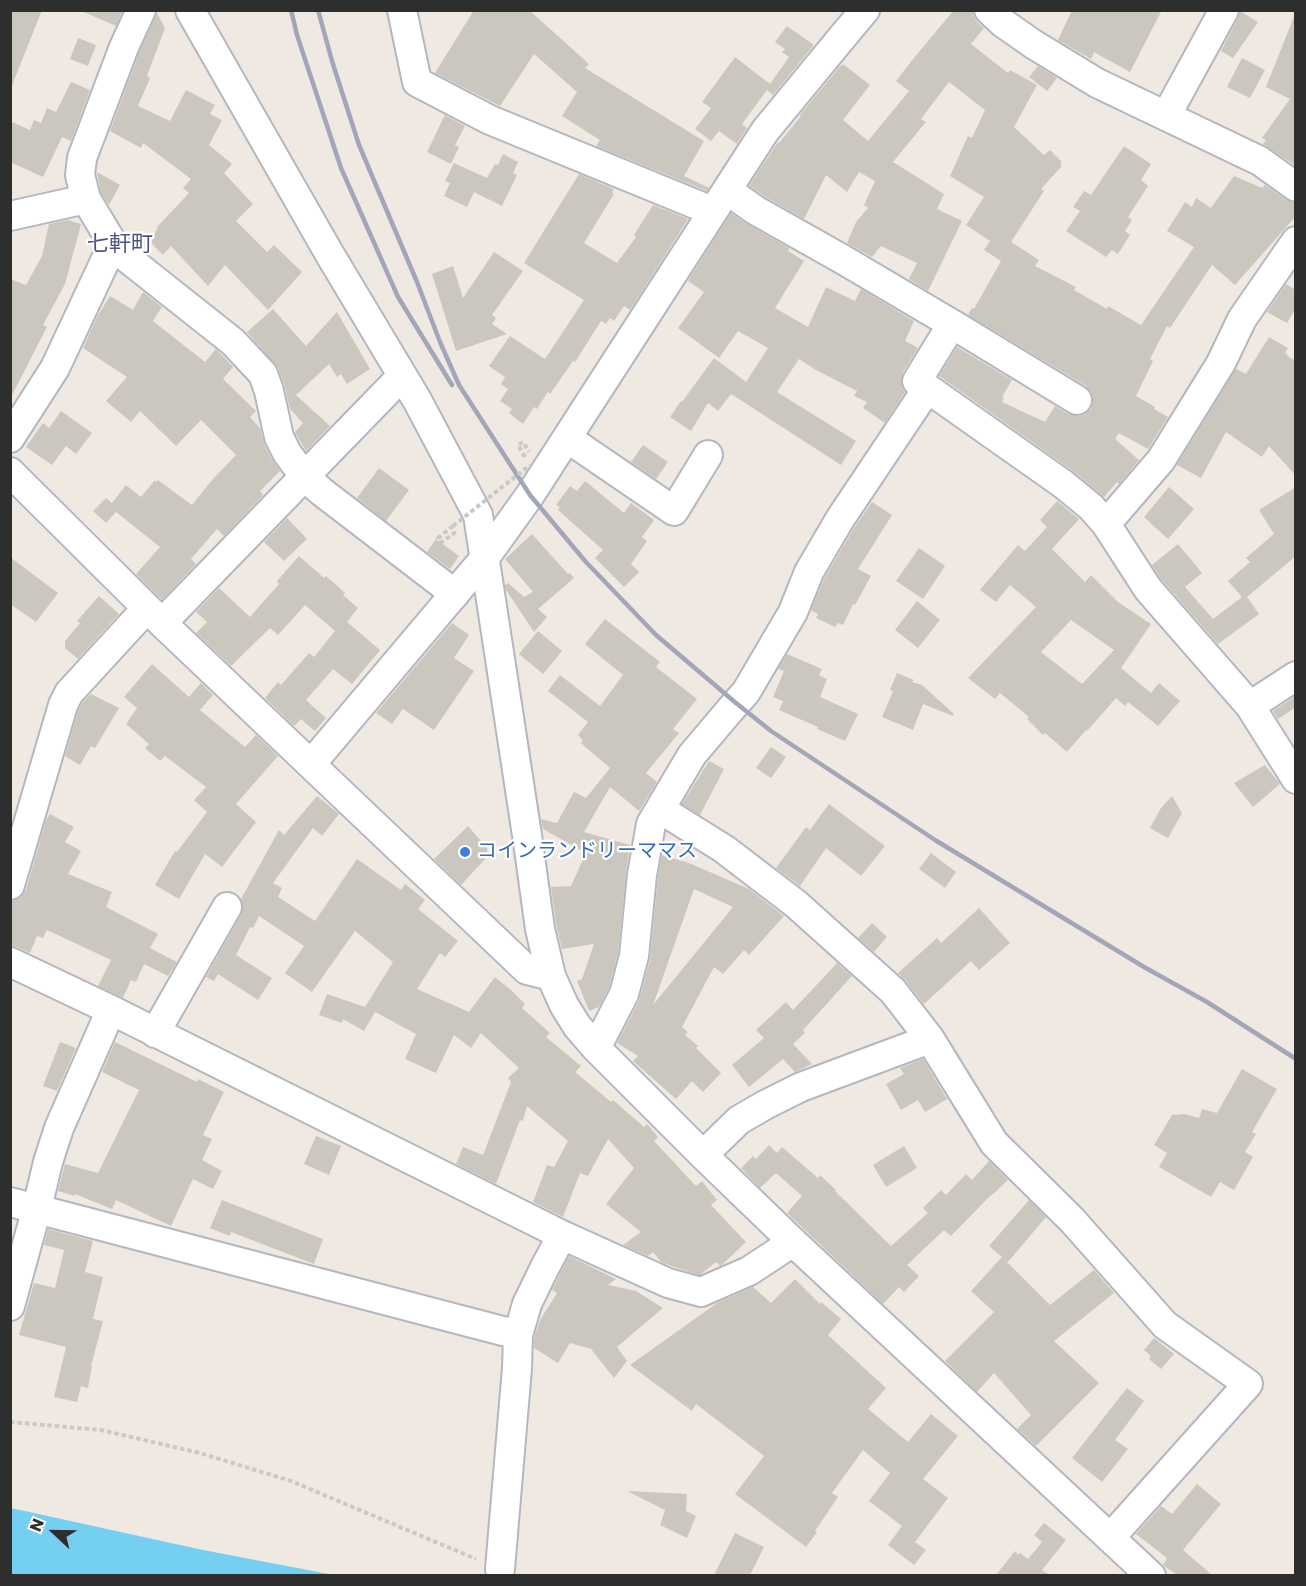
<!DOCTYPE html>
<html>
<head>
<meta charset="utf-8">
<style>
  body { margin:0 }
  #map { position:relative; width:1306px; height:1586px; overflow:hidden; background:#efe9e1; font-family:Poppins,sans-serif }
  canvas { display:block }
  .frame { position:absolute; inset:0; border:12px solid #2e2e2e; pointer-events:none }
  .north { position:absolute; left:24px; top:1502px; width:60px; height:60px; -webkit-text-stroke:4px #fff; paint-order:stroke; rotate:292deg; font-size:16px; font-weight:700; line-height:24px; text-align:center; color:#2e2e2e }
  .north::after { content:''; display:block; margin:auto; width:21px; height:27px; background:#2e2e2e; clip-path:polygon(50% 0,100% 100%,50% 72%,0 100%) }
</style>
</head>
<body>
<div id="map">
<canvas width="1306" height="1586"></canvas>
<div class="frame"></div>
<div class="north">N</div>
</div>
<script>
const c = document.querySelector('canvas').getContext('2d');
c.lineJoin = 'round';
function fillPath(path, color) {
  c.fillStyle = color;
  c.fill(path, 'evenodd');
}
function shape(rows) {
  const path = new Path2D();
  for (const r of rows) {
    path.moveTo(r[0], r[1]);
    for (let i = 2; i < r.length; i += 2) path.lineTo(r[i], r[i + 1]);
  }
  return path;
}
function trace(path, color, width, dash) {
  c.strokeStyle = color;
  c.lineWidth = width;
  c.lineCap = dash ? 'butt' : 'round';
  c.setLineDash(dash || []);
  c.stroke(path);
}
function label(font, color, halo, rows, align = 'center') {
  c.font = font + ' Poppins,"Noto Sans JP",sans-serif';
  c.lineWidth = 4.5;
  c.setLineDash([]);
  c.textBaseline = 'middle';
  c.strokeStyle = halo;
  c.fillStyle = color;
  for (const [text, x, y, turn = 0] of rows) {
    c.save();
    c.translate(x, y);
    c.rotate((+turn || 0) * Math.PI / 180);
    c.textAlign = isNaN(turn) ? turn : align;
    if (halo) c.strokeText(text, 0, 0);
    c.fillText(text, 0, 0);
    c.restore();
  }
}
fillPath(shape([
  [11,1508,203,1550,334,1575,11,1575]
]), '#75cff0');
fillPath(shape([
  [10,10,42,10,11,88,10,88],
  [79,10,123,10,116,26],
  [474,10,529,10,589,64,585,68,704,141,684,176,709,188,707,191,596,146,600,140,562,116,577,92,534,54,500,106,435,73],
  [954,10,973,10,973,15,977,22,984,28,971,44,1008,73,1010,70,1037,85,1014,127,1044,155,1050,150,1061,161,1061,167,1041,189,1044,191,1011,242,1039,260,1035,266,1076,287,1074,290,1107,309,1108,306,1141,325,1194,247,1167,231,1185,202,1192,207,1196,198,1211,208,1234,176,1262,188,1265,185,1286,200,1296,203,1296,216,1235,285,1212,265,1170,328,1167,326,1150,359,1153,361,1136,396,1155,407,1154,409,1168,417,1148,449,1119,433,1115,439,1139,460,1119,484,1117,482,1104,497,1073,471,939,376,957,347,1012,380,1002,397,1004,398,1002,402,1045,422,1055,406,1068,414,1077,416,1084,415,1091,409,1093,401,1092,393,1086,386,968,315,972,308,974,309,1001,261,984,250,990,241,966,225,984,197,950,176,968,136,972,138,985,110,949,82,921,119,926,122,893,162,944,194,937,209,962,221,928,291,909,279,917,263,881,246,872,257,847,243,856,222,868,208,864,205,875,181,859,172,847,192,826,175,804,219,764,196,749,186,778,142,779,143,801,116,800,115,841,65,842,66,843,64,870,85,843,120,868,141,909,91,896,81,913,59],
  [1072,10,1162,10,1130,72,1094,52,1091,59,1058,40],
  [1240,11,1258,22,1233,58,1221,51,1238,18],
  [157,13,165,28,147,76,150,78,138,106,170,121,186,90,215,105,210,114,222,120,209,145,232,164,224,173,253,204,236,221,267,252,274,245,302,272,268,310,225,265,208,286,171,246,163,255,151,243,158,226,189,193,183,188,191,179,143,143,141,148,110,131,139,53],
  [1295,14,1296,14,1296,166,1263,144,1266,140,1262,138,1290,99,1266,87],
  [787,26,814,45,773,95,767,90,742,124,747,128,737,144,719,131,711,141,695,129,711,108,702,102,735,57,770,84,789,57,782,52,785,49,775,42],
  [78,38,96,45,88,66,70,59],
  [1242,58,1265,70,1250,98,1227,87],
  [1038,66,1057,78,1047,91,1029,77],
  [71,82,90,90,71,141,62,137,43,177,10,162,10,121,30,130,34,120,41,123,47,108,56,112],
  [445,115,465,126,455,145,459,147,451,164,427,152],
  [1124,146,1151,164,1141,180,1148,186,1128,217,1132,220,1125,231,1130,235,1118,254,1112,250,1106,257,1066,231,1080,211,1073,207,1084,191,1091,195],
  [503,154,518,162,513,173,517,175,502,206,474,192,467,207,444,196,450,183,445,181,454,163,487,178,495,164,498,165],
  [97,172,120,185,109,205,101,193],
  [579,174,614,189,612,192,614,194,584,243,617,263,636,237,634,235,653,205,688,219,630,310,624,306,614,321,610,318,606,324,601,321,575,362,573,361,550,394,548,392,537,409,534,407,523,424,509,413,512,409,500,401,508,389,501,384,505,377,489,366,510,336,545,359,584,300,524,263],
  [731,213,747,224,789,248,788,251,804,261,775,308,808,327,826,287,855,301,861,289,914,321,905,341,918,348,903,372,901,380,902,388,905,392,885,423,863,408,867,402,854,396,857,391,816,370,799,359,777,392,856,441,841,465,731,394,718,411,708,403,691,431,670,417,681,401,682,402,714,358,746,382,768,348,738,331,719,358,678,328,704,292,688,281],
  [68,220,81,224,65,284,43,325,47,327,10,399,10,279,26,285,42,256,49,224],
  [494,252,523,271,492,315,496,318,492,324,507,334,456,351,432,274,453,266,463,298],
  [1286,284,1296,290,1296,308,1287,323,1267,312],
  [143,292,162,307,153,321,205,362,216,349,233,367,223,379,256,411,250,417,260,428,264,444,272,460,280,471,260,491,263,495,224,536,217,529,191,559,196,564,162,600,136,574,160,547,116,512,106,523,93,511,106,498,112,503,126,485,141,497,155,480,156,482,158,480,192,505,212,480,236,455,201,420,176,446,140,411,131,422,106,401,127,377,83,348,97,317,110,296,133,310],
  [273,309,306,346,337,312,370,369,347,384,341,374,337,377,329,364,296,395,330,426,306,451,295,432,303,423,290,409,285,387,278,368,247,332],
  [1269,337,1288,348,1285,353,1288,355,1287,356,1296,361,1296,476,1269,446,1262,457,1226,432,1201,478,1177,465,1236,369,1246,374],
  [61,411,92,433,76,454,66,446,52,465,26,447,43,423,49,428],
  [643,445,668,462,656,479,631,462],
  [379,468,409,490,386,521,357,498],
  [585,481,624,513,631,503,654,520,642,537,647,541,631,564,639,572,624,587,595,558,603,550,558,510,560,507,556,505,570,486,577,491],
  [1169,487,1194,509,1168,539,1144,517],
  [1296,487,1296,556,1247,597,1259,614,1218,644,1161,579,1152,565,1178,544,1202,573,1185,587,1213,619,1242,597,1228,581,1250,562,1246,558,1274,534,1259,510],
  [1057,501,1079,519,1052,549,1085,582,1091,575,1118,602,1151,624,1121,668,1151,693,1159,683,1180,701,1158,726,1128,702,1125,706,1116,698,1087,731,1086,730,1067,752,1045,733,1043,735,1027,719,1029,717,1000,693,995,699,968,678,1036,607,1010,585,996,602,980,590,1018,545,1025,551,1047,527,1040,520],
  [1071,620,1114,650,1082,684,1041,652],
  [872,502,892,515,858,569,871,576,855,605,853,604,843,625,838,623,835,627,816,618,818,614,811,610,824,579,854,528],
  [287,518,307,539,284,561,264,542],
  [532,534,568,574,570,573,574,578,538,609,547,617,534,632,506,590,505,585,508,583,524,597,533,592,505,559],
  [436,539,459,556,450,569,427,552],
  [919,548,945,566,923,599,896,581],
  [299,556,324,578,326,576,345,593,343,595,358,608,347,622,380,650,352,684,333,669,306,700,326,718,315,731,301,719,294,726,265,698,278,682,281,685,309,653,314,657,335,631,305,605,278,635,270,628,231,666,196,633,207,622,196,612,219,588,250,617,279,584,277,581],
  [10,557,58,593,36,622,10,604],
  [99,596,119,614,78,659,65,648,65,641,80,623,77,621],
  [917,601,940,620,918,648,895,630],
  [605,619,660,662,656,667,697,699,673,729,679,733,646,773,657,782,639,811,610,787,584,832,630,845,626,873,618,953,609,988,599,1007,589,1011,577,981,582,979,594,944,562,949,557,929,551,888,551,887,571,886,586,853,543,829,541,819,557,823,574,792,586,798,610,768,581,743,583,740,578,735,588,722,548,691,560,675,600,706,623,675,585,644],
  [452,623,469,635,454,658,474,671,434,730,403,709,392,724,376,713],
  [538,631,562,651,543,674,519,654],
  [787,654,822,669,819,675,827,679,820,697,858,714,845,741,817,729,818,727,779,710,783,701,773,697,784,671,778,669],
  [152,664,189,697,201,683,213,695,200,710,245,747,256,735,278,756,236,804,256,822,222,867,205,854,179,899,155,885,175,851,177,852,207,812,194,800,206,787,165,756,160,761,145,748,149,744,126,724,137,708,124,697],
  [897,673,914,680,912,682,922,685,954,714,953,716,923,704,913,730,882,717,893,691,890,690],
  [91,694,119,708,95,748,91,746,80,765,65,756,78,711,83,702],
  [1296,696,1296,707,1278,719,1273,711],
  [771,747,786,757,771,778,756,768],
  [709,761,724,769,700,815,682,804],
  [1265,765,1280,784,1253,807,1234,783],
  [317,796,339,814,322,836,313,828,273,883,282,888,278,897,315,921,357,859,401,890,405,884,425,900,418,909,458,941,445,957,440,953,417,989,469,1012,495,977,511,990,525,1004,522,1008,550,1033,546,1037,581,1066,575,1072,611,1102,613,1100,644,1127,647,1124,658,1137,654,1141,696,1186,702,1181,717,1200,711,1205,746,1242,722,1265,720,1266,716,1262,700,1275,674,1267,661,1262,653,1252,648,1256,623,1245,641,1232,606,1204,634,1168,608,1139,588,1176,580,1173,563,1217,533,1202,547,1165,554,1167,568,1141,527,1106,523,1121,520,1120,496,1184,456,1164,463,1147,483,1155,511,1082,508,1078,519,1068,481,1033,471,1048,454,1035,436,1073,405,1059,416,1034,375,1012,364,1031,343,1019,342,1023,319,1015,327,994,368,1008,365,1007,393,962,355,931,312,992,285,973,304,946,259,916,253,928,250,927,236,955,272,978,258,1000,218,974,214,981,206,977,241,915,243,908,241,899,279,830,284,835],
  [1172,796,1182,813,1168,838,1150,828,1161,808],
  [829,804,885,846,861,876,826,848,800,886,776,868,806,827,810,830],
  [50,814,74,827,65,842,81,851,68,874,112,892,106,907,158,934,150,948,177,962,168,976,144,964,136,982,131,980,123,998,98,986,111,960,47,930,43,938,37,936,30,953,17,947,10,946,10,902,21,897,26,890,46,820],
  [468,826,487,848,488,856,461,885,434,859],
  [931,853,956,872,945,888,919,869],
  [662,855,689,863,749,889,784,916,749,955,744,950,723,974,714,967,682,1027,688,1032,685,1035,698,1046,696,1048,721,1073,703,1092,692,1081,676,1099,633,1061,638,1056,617,1043,639,1001,650,960,658,877],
  [694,889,733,907,653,1005],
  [979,908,1010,943,979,970,971,961,924,1004,906,981,898,973,937,938,941,943],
  [872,923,887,937,874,952,858,938],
  [837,963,852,976,803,1030,805,1033,793,1044,812,1064,795,1072,783,1059,749,1087,732,1065,764,1038,756,1030,786,1002,793,1010],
  [60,1042,76,1048,57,1091,43,1086],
  [115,1042,197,1082,198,1079,224,1092,203,1135,212,1139,202,1160,222,1171,213,1189,193,1179,171,1226,116,1200,112,1209,75,1194,75,1196,58,1191,65,1164,98,1173,139,1090,102,1072],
  [923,1059,947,1099,925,1112,918,1100,901,1110,886,1084,904,1074,900,1068],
  [1242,1069,1277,1089,1252,1132,1256,1134,1245,1152,1253,1157,1234,1190,1220,1182,1211,1197,1159,1167,1167,1153,1154,1145,1172,1115,1184,1114,1199,1118,1202,1109,1217,1113],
  [316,1136,341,1146,329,1175,304,1164],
  [769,1145,777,1153,782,1147,818,1178,820,1175,836,1190,835,1191,891,1246,928,1213,923,1208,941,1190,946,1195,966,1174,972,1180,989,1161,1008,1180,992,1195,991,1195,951,1236,944,1230,907,1265,919,1276,904,1292,899,1287,883,1304,787,1213,802,1196,776,1173,760,1188,741,1168,753,1156,756,1159],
  [904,1146,917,1168,886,1187,873,1165],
  [222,1200,323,1239,314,1264,231,1232,230,1236,210,1228],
  [1029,1200,1046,1217,1008,1262,1006,1261,1050,1305,1094,1270,1114,1293,1054,1341,1099,1383,1036,1446,1017,1429,1031,1415,994,1373,977,1392,945,1361,994,1312,971,1291,1002,1257,989,1246],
  [48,1229,93,1241,85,1272,103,1277,93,1319,103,1321,91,1366,92,1366,88,1388,81,1386,77,1402,54,1397,66,1347,19,1335,34,1283,55,1288,64,1250,44,1245],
  [569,1256,616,1279,608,1285,636,1291,663,1308,617,1347,627,1361,614,1378,591,1349,570,1343,558,1363,534,1348,534,1338,540,1320,557,1293,552,1290],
  [795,1279,820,1304,821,1302,841,1319,828,1335,886,1388,868,1409,908,1442,931,1414,958,1436,923,1479,948,1498,915,1542,926,1550,914,1565,888,1545,902,1526,869,1501,890,1473,863,1450,832,1493,838,1497,815,1531,817,1532,806,1547,735,1494,764,1456,696,1404,692,1411,630,1365,717,1303,753,1287,771,1303],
  [1154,1338,1174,1354,1161,1369,1149,1359,1151,1356,1144,1350],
  [1127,1388,1144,1401,1115,1440,1128,1449,1102,1482,1072,1458],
  [1197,1484,1221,1504,1183,1550,1212,1575,1177,1575,1163,1565,1167,1558,1136,1534,1161,1506,1172,1514],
  [627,1491,687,1494,686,1511,696,1516,687,1538,660,1525,665,1510],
  [1044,1523,1066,1540,1042,1570,1050,1575,996,1575,1015,1551,1018,1555,1020,1553,1028,1559,1042,1542,1034,1535],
  [735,1533,764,1547,750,1575,714,1575]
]), '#cbc7bf');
const minor = shape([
  [190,10,329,253,417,400,478,515,528,842,540,929,551,976,564,1005,577,1026,596,1048,703,1155,793,1242,1151,1576],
  [402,10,417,82,490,120,712,211],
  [989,10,1003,23,1033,44,1097,83,1260,161,1296,187],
  [1166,116,1224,10],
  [727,190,755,210,842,259,952,324,917,381,1063,484,1091,507,1106,524,1148,589,1250,706,1296,779],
  [10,216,86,199],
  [113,244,127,258,233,342,263,374,269,391,279,437,287,453,304,476,322,492,455,594],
  [952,324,1077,400],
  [10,438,55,368,113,244,86,199,80,175,82,158,124,47,141,10],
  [567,438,674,511,708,455],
  [10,472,162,623,527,970,551,976],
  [1106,524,1161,460,1221,363,1242,319,1296,241],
  [162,623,402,376],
  [1250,706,1296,676],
  [311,764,484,559,530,495,765,131,844,35,865,10],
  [660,809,724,849,796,904,893,991,930,1039,994,1143,1072,1220,1165,1325,1248,1384,1110,1538],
  [10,885,63,705,69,693,147,608],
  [10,962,111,1010,562,1235,668,1283,701,1292,749,1271,793,1242],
  [155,1033,227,907],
  [596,1048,624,994,634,956,642,875,651,824,692,755,730,710,746,692,793,612,809,572,840,519,927,389],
  [703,1155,739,1120,765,1105,801,1087,930,1039],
  [10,1202,518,1335],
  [10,1306,37,1208,48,1162,59,1128,111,1010],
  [500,1569,517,1368,518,1335,527,1304,544,1269,562,1235]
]);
trace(minor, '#b4b7c1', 32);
trace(shape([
  [525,457,518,445,523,442,529,452],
  [453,526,438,538,442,542,457,531],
  [10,1422,101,1430,200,1453,291,1481,476,1559]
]), '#c9c9c9', 4, [4.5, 3]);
trace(minor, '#fff', 28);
trace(shape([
  [291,10,297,35,341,168,398,297,452,385],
  [318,10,332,61,359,145,417,282,440,342,459,385,530,495,585,561,656,635,736,703,771,731,935,840,1144,967,1207,1002,1296,1059]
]), '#a3a6b8', 4.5);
trace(shape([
  [453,526,530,465]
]), '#c9c9c9', 4, [4.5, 3]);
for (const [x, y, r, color] of [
  [465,852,6,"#3f7fe0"]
]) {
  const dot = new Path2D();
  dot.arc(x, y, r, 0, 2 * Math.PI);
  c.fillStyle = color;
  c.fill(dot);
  trace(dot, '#fff', 2);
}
label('20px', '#366cbe', '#fff', [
  ["コインランドリーママス",477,852]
], 'left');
label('22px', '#4d5680', '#fff', [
  ["七軒町",120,245]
]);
</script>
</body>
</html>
